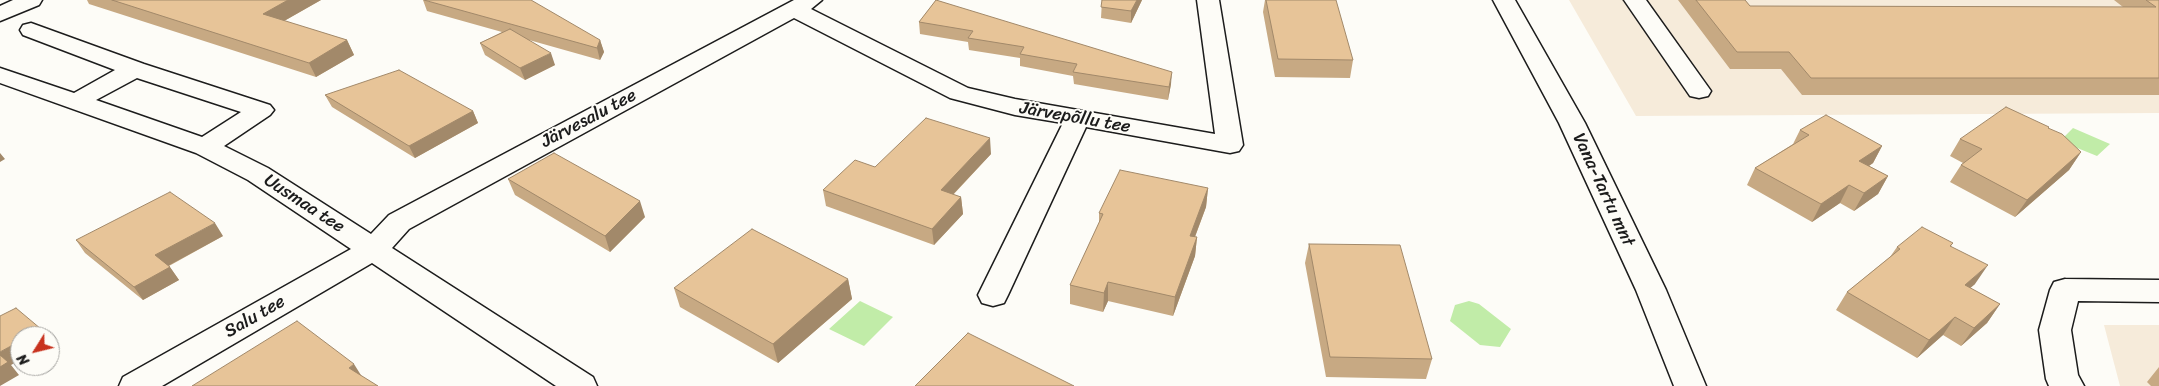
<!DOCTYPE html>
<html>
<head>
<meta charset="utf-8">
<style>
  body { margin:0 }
  #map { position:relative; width:2159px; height:386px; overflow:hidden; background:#fdfcf7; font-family:Sriracha,sans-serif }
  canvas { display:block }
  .north { position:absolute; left:10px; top:326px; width:50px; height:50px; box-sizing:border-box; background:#fdfcf7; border:1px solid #a3a29f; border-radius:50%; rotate:234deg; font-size:14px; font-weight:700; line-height:20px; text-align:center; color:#1c1c1c }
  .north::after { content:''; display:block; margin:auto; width:18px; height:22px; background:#c8321e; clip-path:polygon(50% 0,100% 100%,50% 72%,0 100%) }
</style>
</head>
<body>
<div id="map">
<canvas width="2159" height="386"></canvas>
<div class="north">N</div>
</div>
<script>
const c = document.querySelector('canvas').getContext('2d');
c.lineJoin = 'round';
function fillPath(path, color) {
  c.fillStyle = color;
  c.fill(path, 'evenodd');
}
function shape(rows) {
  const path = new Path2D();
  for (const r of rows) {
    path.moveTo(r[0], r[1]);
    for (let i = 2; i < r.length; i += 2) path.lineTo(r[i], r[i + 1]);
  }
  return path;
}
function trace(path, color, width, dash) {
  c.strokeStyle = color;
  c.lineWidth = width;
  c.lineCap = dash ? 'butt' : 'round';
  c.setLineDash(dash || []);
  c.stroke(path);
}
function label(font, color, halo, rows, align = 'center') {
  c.font = font + ' Sriracha,sans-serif';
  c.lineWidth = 4;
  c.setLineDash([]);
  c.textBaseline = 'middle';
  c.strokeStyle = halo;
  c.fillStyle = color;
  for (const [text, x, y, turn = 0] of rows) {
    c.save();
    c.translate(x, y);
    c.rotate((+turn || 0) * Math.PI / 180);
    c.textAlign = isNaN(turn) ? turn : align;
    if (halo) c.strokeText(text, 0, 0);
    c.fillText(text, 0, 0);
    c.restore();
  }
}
fillPath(shape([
  [1569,0,2159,0,2159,113,1636,116],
  [2104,325,2159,325,2159,386,2120,386]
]), '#f6ebda');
fillPath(shape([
  [2073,128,2110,144,2097,156,2060,141],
  [860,301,893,317,864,346,829,329],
  [1469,301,1479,304,1511,329,1500,347,1480,345,1450,321,1455,305]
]), '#c1eca8');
const minor = shape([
  [13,0,42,0,39,5,0,21,0,6,13,0],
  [794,0,822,0,811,9,968,88,1015,99,1215,134,1197,0,1219,0,1243,145,1239,151,1230,153,1086,127,1008,295,1004,303,993,306,982,303,978,295,1063,123,1015,115,950,98,794,18,409,229,392,248,593,377,597,386,556,386,372,263,162,386,119,386,123,377,351,249,248,180,196,153,0,83,0,68,74,93,115,70,23,35,20,30,23,25,31,23,144,64,270,105,274,110,270,115,224,146,268,168,371,234,389,215,794,0],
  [137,78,241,112,202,137,96,100,137,78],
  [1493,0,1515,0,1585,123,1666,290,1706,386,1674,386,1636,290,1559,123,1493,0],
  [1624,0,1646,0,1711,91,1708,96,1699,98,1690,96,1624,0],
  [2065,279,2159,280,2159,302,2078,301,2071,330,2078,375,2084,386,2049,386,2046,379,2039,330,2050,290,2054,282,2065,279]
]);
trace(minor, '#1c1c1c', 3);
fillPath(minor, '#fdfcf7');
fillPath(shape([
  [87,0,321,0,284,21,347,40,354,55,316,77,89,4],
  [423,0,600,40,604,52,600,60,529,40,555,65,525,80,485,55,480,43,502,32,427,11],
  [936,0,1171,84,1168,100,1074,84,1073,76,1020,66,1020,58,969,50,968,42,920,34,919,22],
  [1102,0,1142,0,1131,23,1101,18],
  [1265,0,1266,0,1353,60,1350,78,1275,77,1263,12],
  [1678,0,1745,0,1750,6,2123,7,2114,0,2159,0,2159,95,1802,95,1781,69,1730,69],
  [325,95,473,111,478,123,415,158,332,107],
  [2049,127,2048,128,2081,152,2069,170,2015,217,1950,182,1961,165,1963,163,1950,156,1960,139],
  [1800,130,1882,146,1873,163,1869,166,1888,176,1878,194,1854,211,1840,203,1812,222,1747,185,1755,168,1793,144],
  [991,154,953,195,961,197,963,214,934,245,826,206,823,190,875,167],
  [508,179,645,217,610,252,515,195],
  [1208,188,1206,207,1195,237,1197,237,1195,256,1173,316,1108,301,1103,312,1070,304,1070,285,1099,223,1099,213],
  [223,236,169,266,179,280,143,300,85,253,76,240],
  [1953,243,1951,246,1975,284,1970,288,2000,304,1987,323,1961,346,1943,335,1917,358,1836,310,1847,292,1890,257,1897,247],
  [1309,244,1432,359,1426,379,1326,377,1305,263],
  [848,279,852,299,778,363,680,307,674,288],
  [2159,367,2159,386,2151,386,2147,382]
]), '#c7a983');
fillPath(shape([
  [288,0,321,0,270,29,263,14],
  [1137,0,1142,0,1131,23,1131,11],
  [347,40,354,55,316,77,309,63],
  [600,40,604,52,600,60,597,48],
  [551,53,555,65,525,80,520,68],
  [1172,72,1171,84,1168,100,1169,87],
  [473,111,478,123,415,158,409,146],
  [990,138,991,154,942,206,941,190],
  [1882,146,1873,163,1850,179,1859,161],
  [2081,152,2069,170,2015,217,2027,200],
  [0,153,5,159,0,162],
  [1888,176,1878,194,1854,211,1864,193],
  [1849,185,1840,203,1812,222,1821,204],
  [1208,188,1206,207,1188,255,1190,236],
  [961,197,963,214,934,245,932,229],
  [640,201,645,217,610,252,605,236],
  [215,223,223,236,164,268,155,255],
  [1197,237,1195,256,1173,316,1175,297],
  [1988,265,1975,284,1953,303,1965,285],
  [170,267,179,280,143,300,134,287],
  [848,279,852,299,778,363,773,344],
  [1108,282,1108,301,1103,312,1104,293],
  [2000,304,1987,323,1961,346,1974,328],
  [1955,317,1943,335,1917,358,1929,340],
  [41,329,47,336,29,336],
  [20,341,20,360,11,365,19,375,0,386,0,352],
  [354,364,364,380,349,368]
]), '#a2896a');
const building = shape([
  [112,0,288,0,263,14,347,40,309,63,112,0],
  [424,0,531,0,600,40,597,48,424,0],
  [936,0,1172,72,1169,87,1073,72,1077,64,1020,54,1024,47,968,38,973,31,919,22,936,0],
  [1102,0,1137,0,1131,11,1101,7,1102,0],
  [1266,0,1336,0,1353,60,1278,59,1266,0],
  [1696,0,1745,0,1750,6,2156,7,2146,0,2159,0,2159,78,1811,78,1789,52,1737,52,1696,0],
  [510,29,551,53,520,68,480,43,510,29],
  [399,70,473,111,409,146,325,95,399,70],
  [2006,107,2049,127,2048,128,2062,134,2081,152,2027,200,1961,165,1982,149,1960,139,2006,107],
  [1826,115,1882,146,1859,161,1888,176,1864,193,1849,185,1821,204,1755,168,1809,135,1800,130,1826,115],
  [926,118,990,138,941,190,961,197,932,229,823,190,855,160,875,167,926,118],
  [554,153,640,201,605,236,508,179,554,153],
  [1120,170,1208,188,1190,236,1197,237,1175,297,1108,282,1104,293,1070,285,1103,214,1099,213,1120,170],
  [170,192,215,223,155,255,170,267,134,287,76,240,170,192],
  [1922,227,1953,243,1950,246,1988,265,1965,285,2000,304,1974,328,1955,317,1929,340,1847,292,1900,249,1897,247,1922,227],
  [752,229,848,279,773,344,674,288,752,229],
  [1309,244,1400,245,1432,359,1330,357,1309,244],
  [16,308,41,329,29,336,20,336,20,341,0,352,0,316,16,308],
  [297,321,354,364,349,368,378,386,192,386,297,321],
  [968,333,1074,386,915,386,968,333],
  [0,355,8,362,0,367,0,355]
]);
fillPath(building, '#e7c498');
trace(building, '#a2896a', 1);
label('18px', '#1c1c1c', '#fdfcf7', [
  ["Järvepõllu tee",1075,118,10],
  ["Järvesalu tee",589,119,-28],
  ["Vana-Tartu mnt",1603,190,65],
  ["Uusmaa tee",304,204,33],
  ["Salu tee",255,317,-30]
]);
</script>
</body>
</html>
